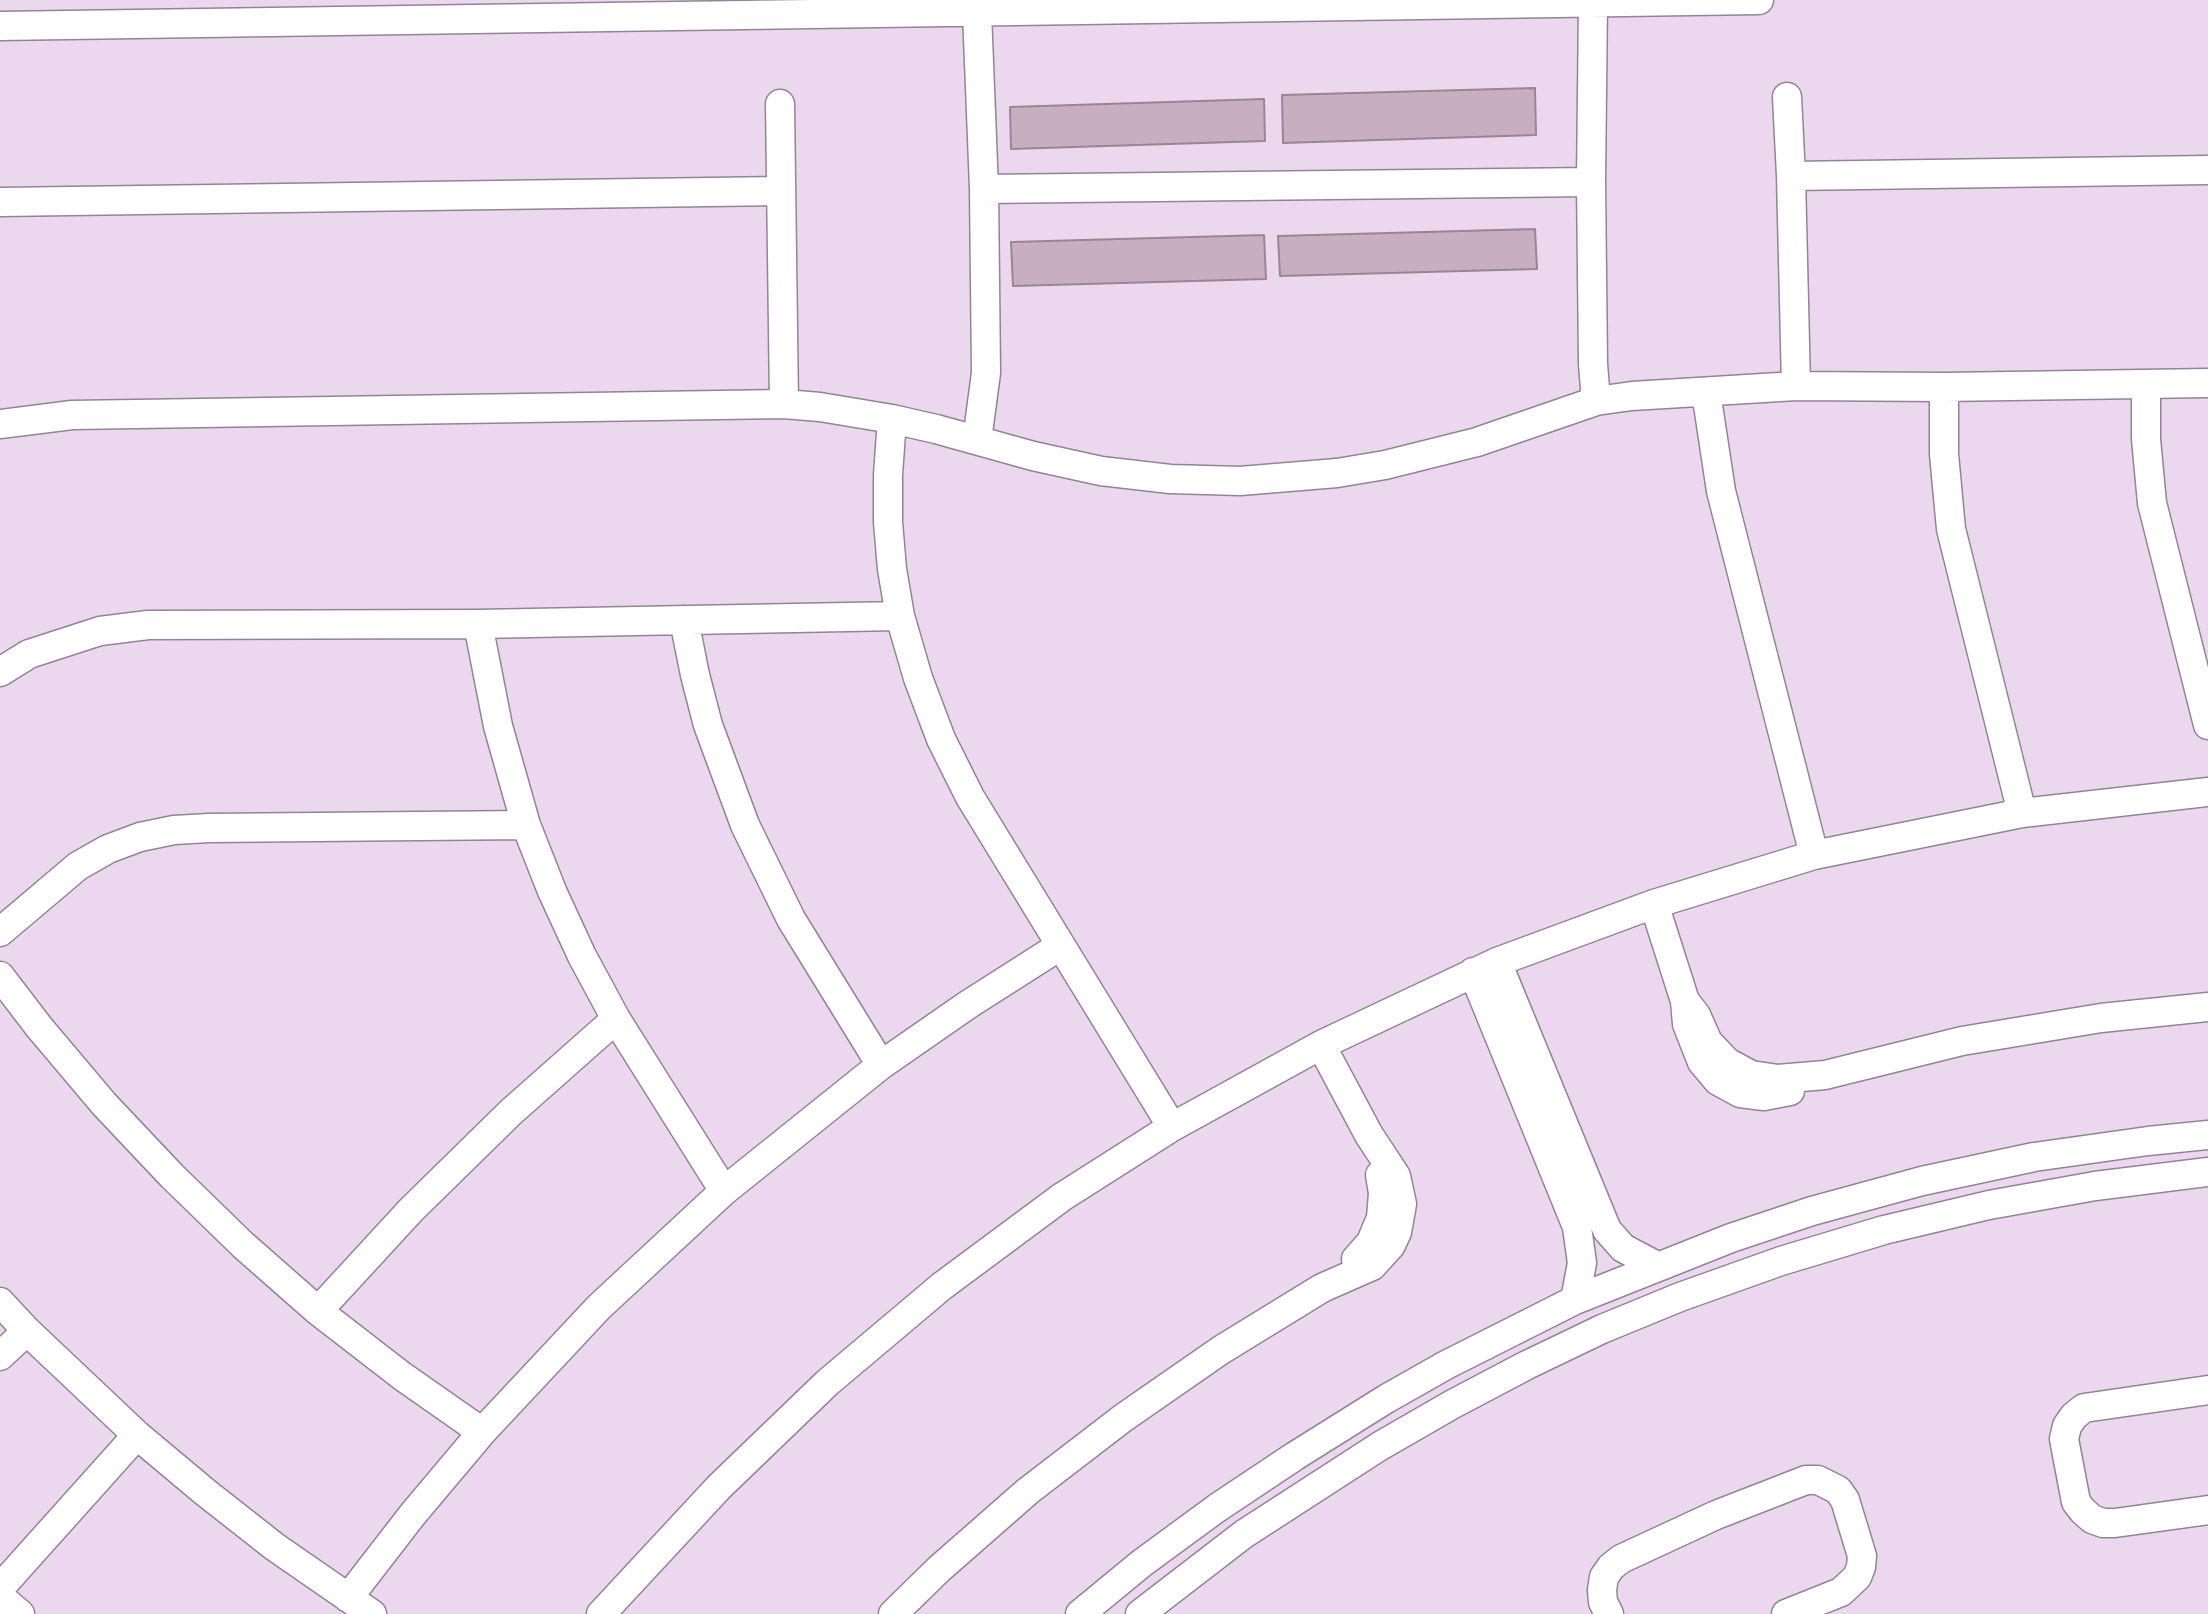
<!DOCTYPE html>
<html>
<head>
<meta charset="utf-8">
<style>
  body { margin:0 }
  canvas { display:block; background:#ebd8ee }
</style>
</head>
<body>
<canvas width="2208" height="1614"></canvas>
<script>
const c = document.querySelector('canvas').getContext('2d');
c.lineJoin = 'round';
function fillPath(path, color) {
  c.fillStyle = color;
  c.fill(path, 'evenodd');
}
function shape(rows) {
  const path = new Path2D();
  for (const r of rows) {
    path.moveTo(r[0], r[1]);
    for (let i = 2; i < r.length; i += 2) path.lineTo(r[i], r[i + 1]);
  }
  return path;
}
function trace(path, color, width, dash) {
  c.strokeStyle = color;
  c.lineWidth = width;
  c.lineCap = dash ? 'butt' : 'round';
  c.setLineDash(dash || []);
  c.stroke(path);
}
const building = shape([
  [1535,88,1536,135,1283,143,1282,95,1535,88],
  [1264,99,1265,141,1011,149,1010,107,1264,99],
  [1535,229,1537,269,1280,276,1278,236,1535,229],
  [1264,235,1266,279,1013,286,1011,242,1264,235]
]);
fillPath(building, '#c8afbf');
trace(building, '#9c8493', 2);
const minor = shape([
  [1593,2,1591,182,1593,364,1596,401],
  [0,26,1759,0],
  [1787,97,1791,176,1796,386],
  [780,104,784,404],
  [1791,176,2208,170],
  [984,189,1591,182],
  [0,202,781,191],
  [2146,384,2146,439,2152,503,2208,725],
  [1944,387,1944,454,1951,529,2022,813],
  [1706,392,1721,491,1814,855],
  [892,419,888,475,888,522,892,569,900,616,918,678,941,739,970,797,1172,1127],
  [0,424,72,415,784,404,820,407,892,419,936,429,1033,456,1101,471,1170,479,1240,481,1337,473,1385,465,1477,442,1596,401,1632,396,1796,386,1944,387,2208,383],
  [977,440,986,373,984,189,977,12],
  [684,620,695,675,708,725,745,825,791,919,881,1065],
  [478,624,498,726,526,825,552,891,582,956,616,1019,724,1191],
  [0,672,29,654,100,631,148,625,478,624,900,616],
  [1654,904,1685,1001,1687,1024,1702,1062,1718,1081,1740,1093,1764,1096,1790,1091],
  [0,932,78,866,108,849,140,837,174,830,209,828,526,825],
  [1497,962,1607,1230,1623,1248,1657,1266],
  [1473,972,1577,1227,1582,1263,1575,1300],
  [0,976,39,1027,104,1104,172,1176,243,1245,318,1311,402,1376,482,1432],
  [1685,1001,1696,1015,1708,1042,1727,1062,1751,1075,1778,1079,1825,1075,1962,1041,2101,1018,2208,1007],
  [1356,1259,1371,1242,1381,1218,1383,1193,1380,1175],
  [0,1302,27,1331,137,1435,205,1492,275,1547,372,1614],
  [318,1311,411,1210,511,1112,616,1019],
  [0,1356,27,1331],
  [2208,1390,2084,1408,2074,1416,2067,1426,2064,1439,2076,1502,2083,1511,2092,1519,2103,1523,2115,1523,2208,1510],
  [0,1588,137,1435],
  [0,1597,20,1614],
  [348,1598,413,1514,482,1432,599,1307,724,1191,881,1065,969,1004,1060,946],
  [601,1614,719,1487,827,1383,942,1286,1062,1197,1172,1127,1321,1045,1497,962,1654,904,1814,855,2022,813,2208,792],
  [893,1614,939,1569,1028,1491,1123,1418,1221,1350,1322,1288,1372,1266,1391,1245,1397,1232,1402,1204,1396,1176,1369,1135,1321,1045],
  [1080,1614,1142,1563,1217,1508,1295,1456,1386,1399,1446,1365,1575,1300,1731,1238,1812,1211,1922,1181,2034,1157,2148,1141,2208,1135],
  [1140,1614,1244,1534,1380,1446,1453,1404,1527,1365,1602,1329,1680,1297,1781,1261,1884,1230,1989,1205,2095,1186,2208,1172],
  [1609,1614,1603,1602,1602,1590,1604,1577,1611,1567,1621,1559,1716,1515,1806,1480,1818,1480,1838,1490,1845,1500,1862,1556,1861,1567,1857,1577,1841,1592,1786,1614]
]);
trace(minor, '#948397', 31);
trace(minor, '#fff', 28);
</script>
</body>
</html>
